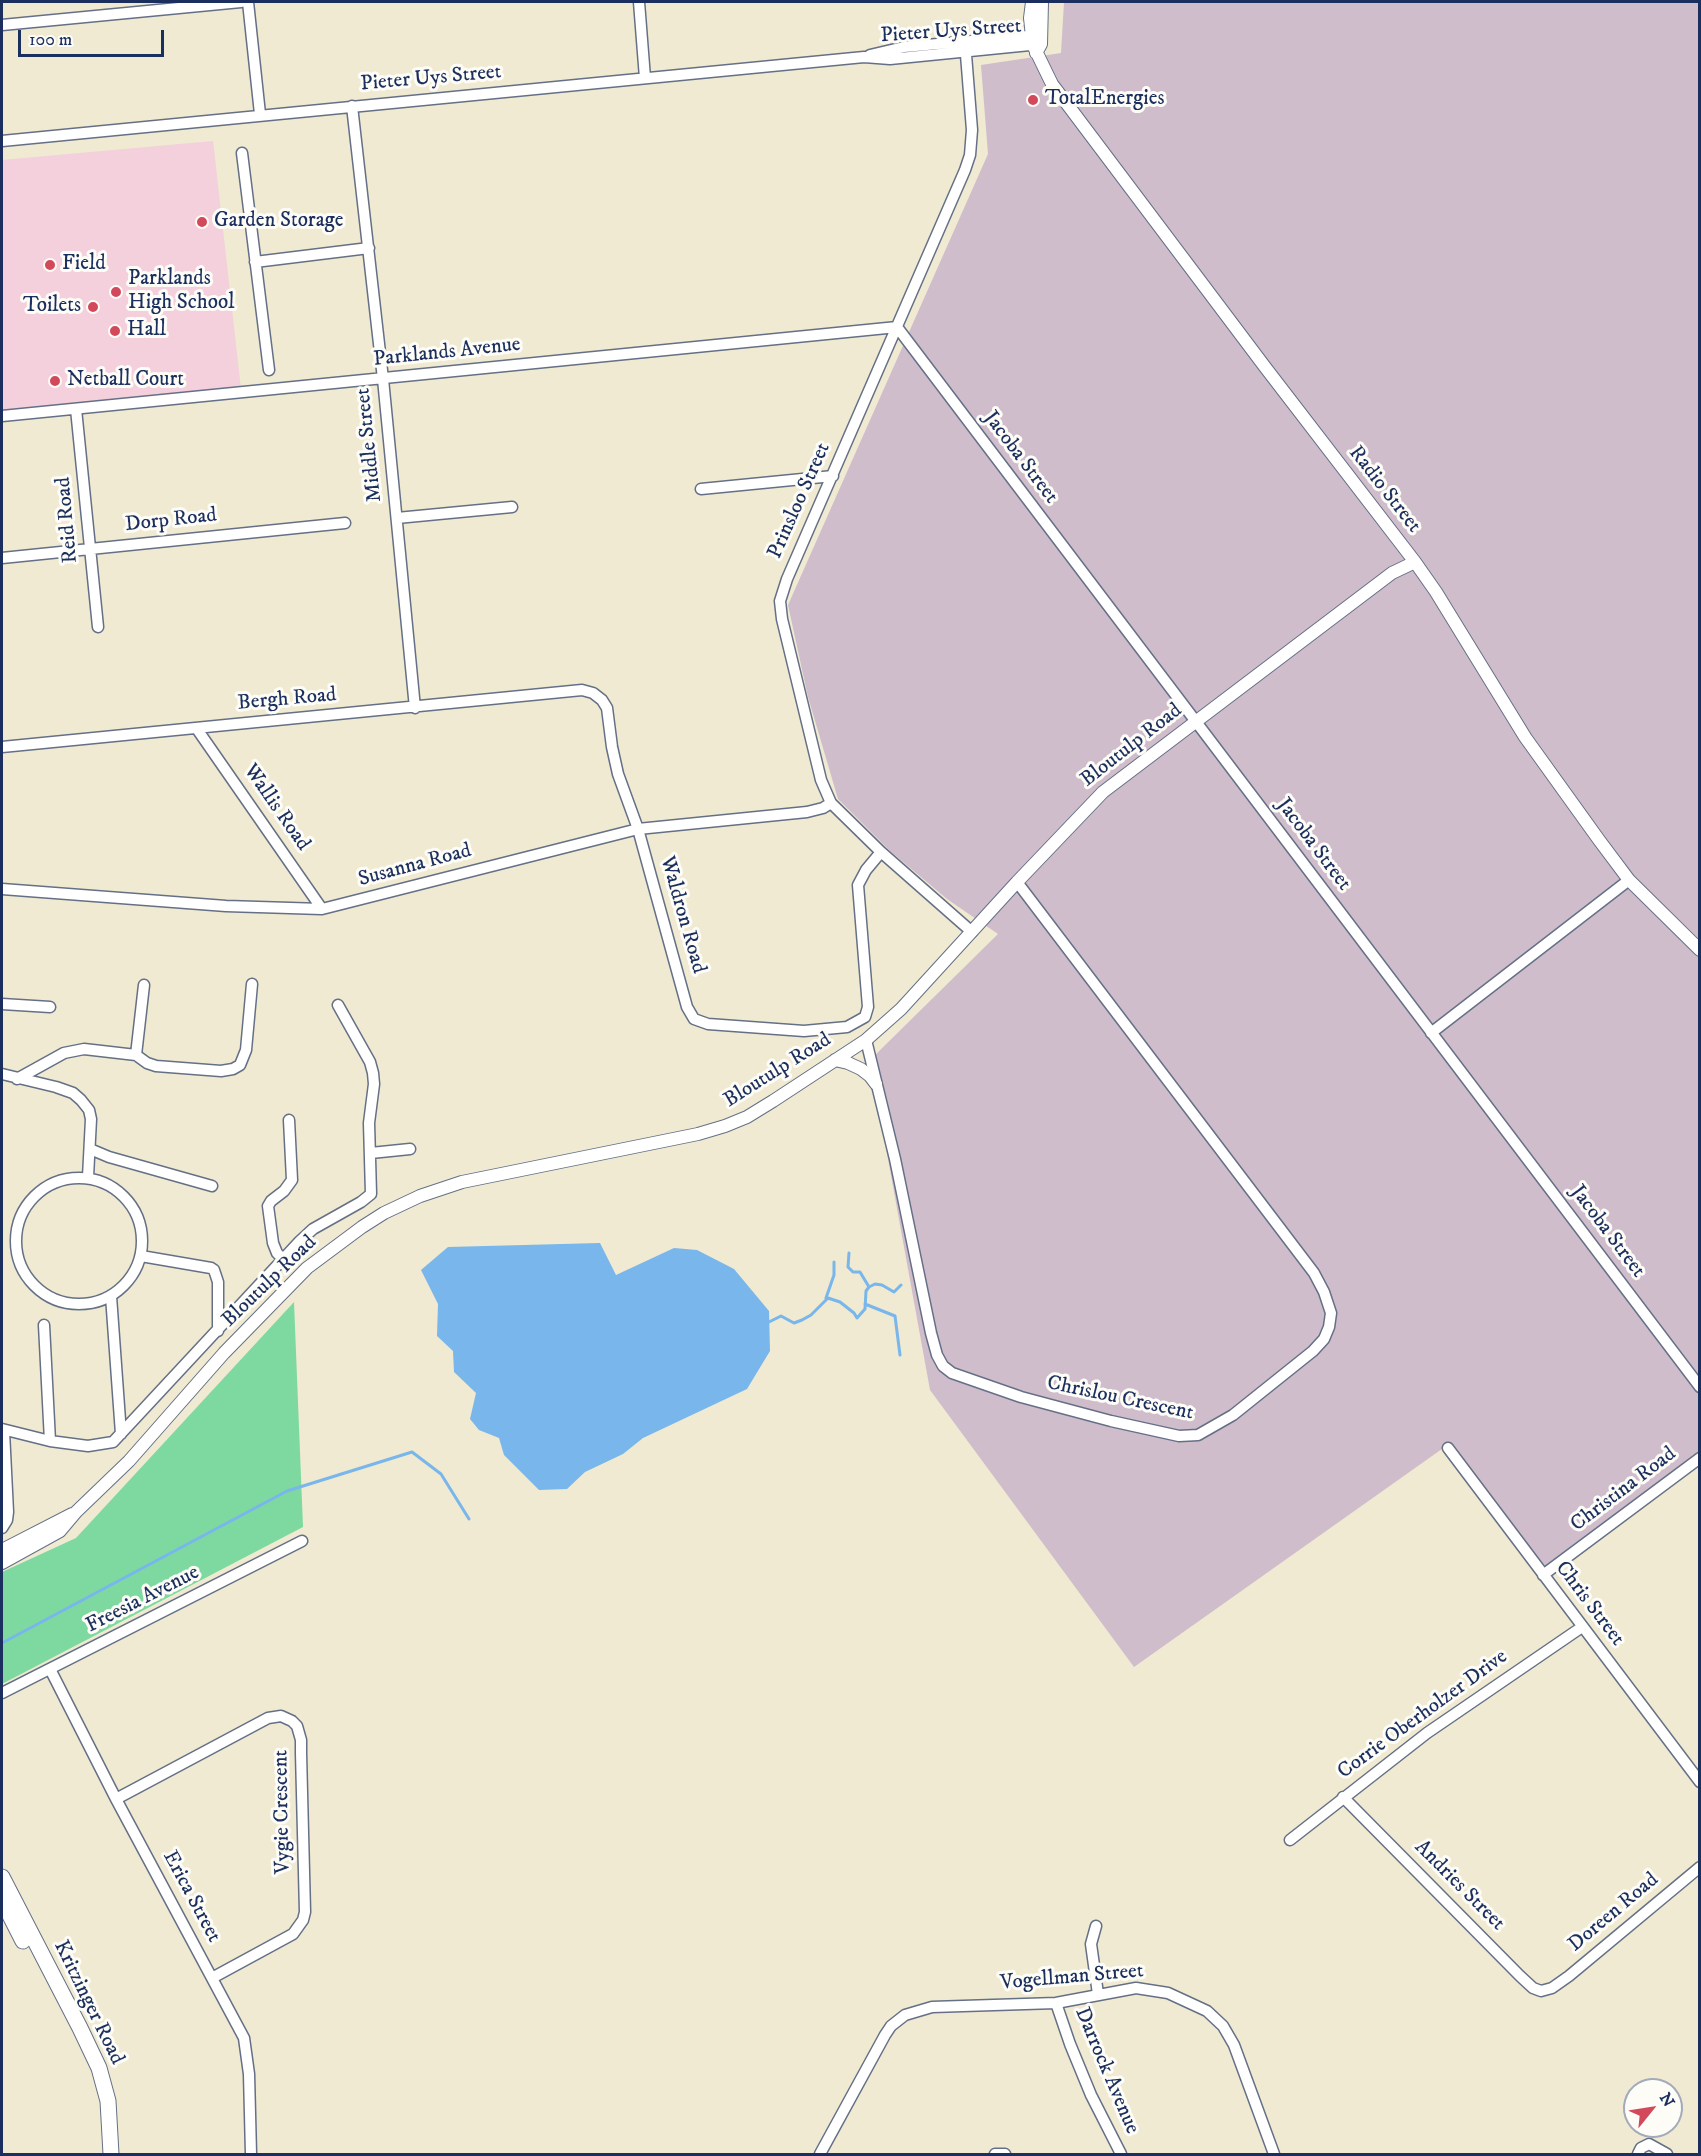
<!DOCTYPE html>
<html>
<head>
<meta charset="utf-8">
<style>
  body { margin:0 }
  #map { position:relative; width:1701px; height:2156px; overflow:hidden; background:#efead1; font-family:"IM FELL DW Pica",serif }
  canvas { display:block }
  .frame { position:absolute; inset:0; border:3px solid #1b2f5e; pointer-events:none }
  .north { position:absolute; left:1623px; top:2078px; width:60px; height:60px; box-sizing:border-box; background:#fdfcf7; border:2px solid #a3aaba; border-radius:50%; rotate:60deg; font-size:16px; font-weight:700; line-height:24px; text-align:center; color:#1b2f5e }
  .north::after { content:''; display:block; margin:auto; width:21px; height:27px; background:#d1495b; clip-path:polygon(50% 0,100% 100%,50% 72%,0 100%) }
  .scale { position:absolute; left:18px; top:30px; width:146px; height:27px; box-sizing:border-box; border:3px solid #1b2f5e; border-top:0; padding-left:8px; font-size:18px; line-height:21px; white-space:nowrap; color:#1b2f5e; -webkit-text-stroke:4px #fdfcf7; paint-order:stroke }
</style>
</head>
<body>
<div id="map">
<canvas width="1701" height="2156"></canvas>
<div class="frame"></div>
<div class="north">N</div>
<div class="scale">100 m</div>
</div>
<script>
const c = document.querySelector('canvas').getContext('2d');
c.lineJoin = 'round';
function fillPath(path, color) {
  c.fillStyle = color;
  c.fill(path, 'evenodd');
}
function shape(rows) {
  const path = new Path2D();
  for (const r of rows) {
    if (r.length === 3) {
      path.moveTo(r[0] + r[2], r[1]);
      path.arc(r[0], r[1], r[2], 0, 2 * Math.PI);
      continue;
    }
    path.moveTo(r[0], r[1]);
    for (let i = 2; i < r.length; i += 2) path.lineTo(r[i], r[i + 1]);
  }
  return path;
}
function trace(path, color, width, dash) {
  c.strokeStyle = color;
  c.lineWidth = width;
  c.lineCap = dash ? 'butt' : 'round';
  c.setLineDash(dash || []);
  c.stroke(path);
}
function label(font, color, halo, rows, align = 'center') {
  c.font = font + ' "IM FELL DW Pica",serif';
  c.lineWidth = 6;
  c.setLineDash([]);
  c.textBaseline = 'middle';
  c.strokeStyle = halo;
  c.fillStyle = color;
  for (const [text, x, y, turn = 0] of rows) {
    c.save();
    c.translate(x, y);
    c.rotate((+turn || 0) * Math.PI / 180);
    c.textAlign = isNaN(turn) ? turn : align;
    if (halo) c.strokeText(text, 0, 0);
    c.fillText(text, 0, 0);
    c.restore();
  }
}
fillPath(shape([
  [213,141,241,389,2,411,2,160]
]), '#f4cfdc');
fillPath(shape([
  [1064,2,1699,2,1699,1454,1545,1568,1449,1444,1134,1667,930,1390,870,1060,998,934,947,899,890,851,838,799,808,697,788,605,988,154,981,65,1061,53]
]), '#d0bdcc');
fillPath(shape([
  [294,1302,303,1527,2,1684,2,1572,76,1538]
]), '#7ed9a0');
fillPath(shape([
  [600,1243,616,1275,674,1248,697,1250,734,1269,769,1311,770,1351,747,1389,643,1438,623,1454,585,1472,567,1489,539,1490,504,1455,499,1438,479,1430,470,1419,476,1393,454,1372,453,1351,437,1336,438,1304,421,1270,448,1247]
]), '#78b6eb');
trace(shape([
  [849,1253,848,1267,853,1272,860,1272,869,1287],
  [826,1298,834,1275,834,1262],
  [865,1304,895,1316,900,1355],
  [769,1322,781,1316,794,1323,802,1320,811,1315,828,1298,840,1302,854,1313,857,1318,865,1309,866,1291,869,1287,875,1284,882,1285,894,1292,901,1285],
  [2,1643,287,1491,412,1452,441,1474,469,1519]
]), '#78b6eb', 3);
const minor = shape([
  [248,2,260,114],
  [639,2,645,78],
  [2,25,241,2],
  [965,42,972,130,970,155,965,170,787,579,780,601,782,619,821,780,831,803,881,852,972,932],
  [870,55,904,47,1039,35],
  [352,106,383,379,415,708],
  [2,141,864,57,890,59,1040,44],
  [242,153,269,370],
  [255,262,369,248],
  [76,409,98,627],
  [2,416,897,327,1700,1387],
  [701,489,833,476],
  [397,518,512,507],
  [2,558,345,523],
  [197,729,322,909],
  [2,747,582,690,593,693,602,700,607,708,612,747,618,774,638,829,687,1007,694,1019,708,1024,804,1031,847,1027,865,1017,868,1007,858,885,866,870,881,852],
  [2,889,226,906,322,909,638,829,807,812,823,808,831,803],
  [2,1004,50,1007],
  [1431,1033,1629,880],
  [866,1040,895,1159,931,1333,937,1355,943,1366,952,1373,1021,1397,1111,1421,1179,1436,1198,1435,1233,1415,1313,1351,1324,1339,1329,1327,1331,1313,1324,1292,1314,1273,1017,882],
  [136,1055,144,985],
  [2,1074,56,1087,73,1093,81,1100,89,1110,91,1119,88,1177],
  [17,1079,64,1053,84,1049,136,1055,147,1063,156,1066,221,1071,233,1069,240,1065,246,1050,252,984],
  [90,1149,109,1157,212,1186],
  [371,1153,410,1149],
  [79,1241,63],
  [141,1256,211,1268,214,1270,218,1282,218,1331],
  [283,1259,277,1253,273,1243,268,1206,271,1201,284,1191,292,1180,289,1120],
  [111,1296,121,1434],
  [44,1325,50,1441],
  [2,1429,50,1441,88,1446,113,1442,300,1241,313,1229,361,1202,371,1194,369,1123,374,1084,373,1073,370,1062,338,1005],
  [1448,1448,1700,1782],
  [2,1528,7,1520,8,1512,4,1431],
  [1543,1575,1700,1458],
  [50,1669,116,1799,244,2038,249,2074,251,2154],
  [2,1693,302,1541],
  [1343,1797,1520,1976,1533,1988,1541,1991,1552,1988,1569,1976,1700,1867],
  [116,1799,268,1718,281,1716,292,1721,297,1726,301,1740,301,1753,305,1912,303,1920,293,1934,212,1978],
  [1290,1840,1427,1733,1582,1627],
  [1096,1926,1091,1944,1098,1994],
  [1056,2003,1070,2044,1091,2095,1121,2154],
  [820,2154,885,2035,891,2026,905,2015,932,2007,1056,2003,1136,1988,1168,1993,1207,2011,1223,2026,1234,2045,1274,2154],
  [995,2154,1005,2154],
  [1638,2154,1641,2148,1649,2144,1667,2154]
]);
const tertiary = shape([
  [1032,2,1030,18,1033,45,1052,84,1265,367,1415,562,1436,592,1525,737,1599,840,1629,880,1700,950],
  [1036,53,1041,44,1042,2],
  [835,1060,848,1063,861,1069,870,1076,876,1084],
  [2,1550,72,1514],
  [2,1563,60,1531,76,1512,129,1461,224,1353,307,1268,362,1227,384,1213,420,1196,462,1182,698,1134,725,1126,747,1117,773,1101,866,1040,901,1009,1017,882,1103,792,1392,573,1415,562]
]);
const secondary = shape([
  [2,1877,80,2028,99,2068,108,2101,111,2154],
  [2,1900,23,1941]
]);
trace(minor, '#657086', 13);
trace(tertiary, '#657086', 14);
trace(secondary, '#657086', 17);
trace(minor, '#fff', 10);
trace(tertiary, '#fff', 12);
trace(secondary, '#fff', 15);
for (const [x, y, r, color] of [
  [1033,100,6,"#d1495b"],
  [202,222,6,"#d1495b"],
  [50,265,6,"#d1495b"],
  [116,292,6,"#d1495b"],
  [93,307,6,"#d1495b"],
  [115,331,6,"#d1495b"],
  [55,381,6,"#d1495b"]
]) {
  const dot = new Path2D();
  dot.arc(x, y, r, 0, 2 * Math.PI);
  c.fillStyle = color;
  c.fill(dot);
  trace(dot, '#fdfcf7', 2);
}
label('21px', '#1b2f5e', '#fdfcf7', [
  ["Pieter Uys Street",951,32,-4],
  ["Pieter Uys Street",431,79,-5],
  ["Parklands Avenue",447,353,-6],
  ["Middle Street",370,445,-96],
  ["Jacoba Street",1020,458,53],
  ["Radio Street",1384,490,52],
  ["Prinsloo Street",800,501,-66],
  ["Reid Road",68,520,-95],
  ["Dorp Road",171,521,-6],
  ["Bergh Road",287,700,-5],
  ["Bloutulp Road",1132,746,-38],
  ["Wallis Road",276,808,55],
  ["Jacoba Street",1313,845,53],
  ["Susanna Road",415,866,-15],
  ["Waldron Road",682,915,74],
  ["Bloutulp Road",778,1071,-32],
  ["Jacoba Street",1607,1232,53],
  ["Bloutulp Road",270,1282,-44],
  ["Chrislou Crescent",1120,1399,12],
  ["Christina Road",1624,1490,-37],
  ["Freesia Avenue",143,1600,-27],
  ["Chris Street",1589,1604,53],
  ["Corrie Oberholzer Drive",1423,1715,-36],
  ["Vygie Crescent",283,1812,-91],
  ["Andries Street",1459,1886,45],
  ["Erica Street",191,1897,62],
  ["Doreen Road",1614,1913,-40],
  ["Vogellman Street",1072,1978,-5],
  ["Kritzinger Road",88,2003,64],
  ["Darrock Avenue",1106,2071,67]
]);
label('21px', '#1b2f5e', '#fdfcf7', [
  ["TotalEnergies",1045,100],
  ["Garden Storage",214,222],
  ["Field",62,265],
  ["Parklands",128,280],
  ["High School",128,304],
  ["Toilets",81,307,"right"],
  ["Hall",127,331],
  ["Netball Court",67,381]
], 'left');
</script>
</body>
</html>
